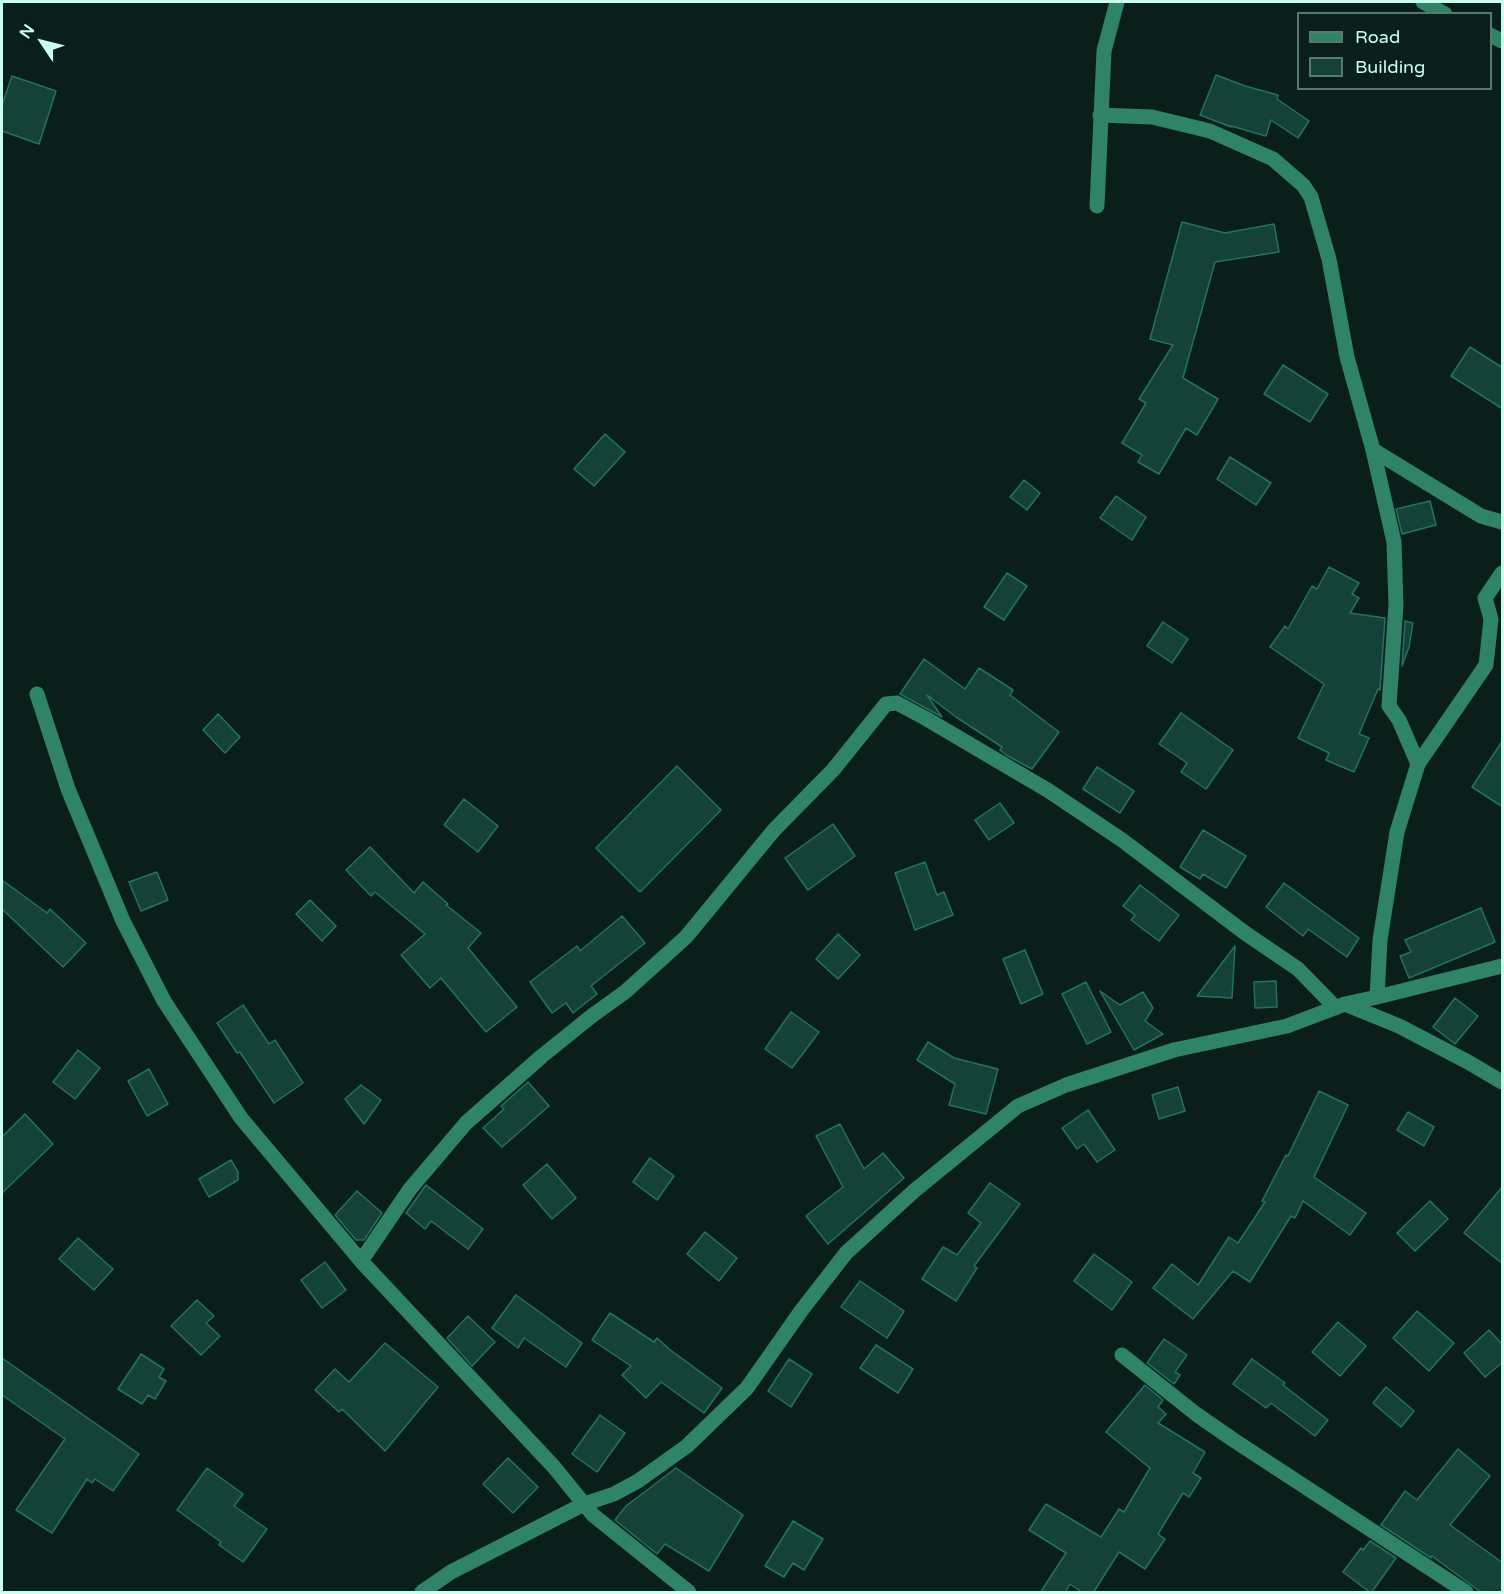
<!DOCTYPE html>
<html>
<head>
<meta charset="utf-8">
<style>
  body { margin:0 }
  #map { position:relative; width:1504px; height:1594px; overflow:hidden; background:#0a1f1a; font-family:"Varela Round",sans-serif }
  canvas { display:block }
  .frame { position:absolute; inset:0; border:3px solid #c8fff0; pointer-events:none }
  .legend { position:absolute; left:1297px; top:12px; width:195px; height:78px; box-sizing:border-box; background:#0a1f1a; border:2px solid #567970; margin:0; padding:8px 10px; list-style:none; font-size:18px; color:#c8fff0 }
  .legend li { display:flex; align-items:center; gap:12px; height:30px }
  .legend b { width:30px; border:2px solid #567970 }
  .north { position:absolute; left:12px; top:12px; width:60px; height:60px; -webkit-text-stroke:4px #0a1f1a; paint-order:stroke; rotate:305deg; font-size:16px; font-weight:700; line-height:24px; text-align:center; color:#c8fff0 }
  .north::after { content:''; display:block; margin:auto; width:21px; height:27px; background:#c8fff0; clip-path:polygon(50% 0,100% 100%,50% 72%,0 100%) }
</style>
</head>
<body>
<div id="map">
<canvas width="1504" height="1594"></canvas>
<div class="frame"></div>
<ul class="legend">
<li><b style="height:8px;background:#2f8366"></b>Road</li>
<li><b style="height:16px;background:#144239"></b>Building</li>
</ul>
<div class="north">N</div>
</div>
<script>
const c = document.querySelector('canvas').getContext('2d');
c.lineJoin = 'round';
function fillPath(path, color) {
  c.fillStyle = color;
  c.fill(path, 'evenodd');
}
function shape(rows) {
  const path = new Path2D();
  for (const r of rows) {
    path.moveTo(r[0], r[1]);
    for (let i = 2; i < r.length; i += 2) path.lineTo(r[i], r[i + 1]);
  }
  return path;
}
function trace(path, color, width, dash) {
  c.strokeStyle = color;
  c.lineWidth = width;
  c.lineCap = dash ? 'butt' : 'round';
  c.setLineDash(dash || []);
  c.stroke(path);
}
const building = shape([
  [1216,75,1245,86,1278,95,1277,99,1309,121,1298,138,1271,120,1266,136,1231,126,1231,127,1200,115,1216,75],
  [12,76,56,91,39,144,2,131,2,105,12,76],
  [1182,222,1225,233,1274,224,1279,252,1215,262,1183,378,1218,399,1197,435,1186,428,1159,474,1138,462,1142,455,1122,443,1146,403,1139,399,1173,345,1150,339,1182,222],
  [1470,347,1503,368,1503,409,1451,376,1470,347],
  [1283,365,1328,394,1310,422,1264,394,1283,365],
  [605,434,625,452,594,486,574,469,605,434],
  [1230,457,1271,483,1256,505,1217,479,1230,457],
  [1024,480,1040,493,1027,510,1010,497,1024,480],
  [1116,496,1146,517,1132,540,1100,518,1116,496],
  [1430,501,1436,525,1402,534,1396,509,1430,501],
  [1329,567,1359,583,1352,594,1359,598,1350,613,1385,618,1380,690,1378,689,1359,734,1369,738,1354,772,1326,760,1329,753,1298,738,1324,684,1270,647,1285,626,1288,629,1312,586,1317,589,1329,567],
  [1007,573,1027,586,1004,620,984,607,1007,573],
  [1405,621,1413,623,1409,647,1402,666,1405,621],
  [1163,622,1188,639,1172,663,1147,646,1163,622],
  [924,659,965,689,979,668,1013,690,1010,695,1059,732,1032,769,1006,755,1000,750,1002,747,956,717,927,695,942,717,900,694,924,659],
  [1181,713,1233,750,1206,789,1181,772,1187,763,1159,744,1181,713],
  [218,714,240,737,225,753,203,730,218,714],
  [1503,740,1503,807,1472,787,1503,740],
  [677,766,721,810,640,892,596,848,677,766],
  [1097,767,1134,791,1120,813,1083,789,1097,767],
  [464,799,498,826,478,852,444,825,464,799],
  [1000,803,1014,823,989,840,975,820,1000,803],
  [833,824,855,856,808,890,785,858,833,824],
  [1203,830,1246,856,1226,888,1203,874,1200,879,1180,867,1203,830],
  [370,847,414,893,423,882,448,904,446,905,481,933,468,948,517,1007,486,1032,441,978,430,988,401,955,425,934,375,892,371,896,346,870,370,847],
  [925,862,937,895,944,892,953,915,915,930,895,873,925,862],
  [157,872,168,900,141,911,129,882,157,872],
  [2,880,47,913,50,909,86,943,63,967,2,909,2,880],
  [1284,883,1359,938,1347,957,1308,929,1303,936,1266,907,1284,883],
  [1140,885,1179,915,1159,941,1131,920,1135,915,1123,906,1140,885],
  [310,900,336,926,322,941,296,914,310,900],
  [1481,908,1495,942,1409,978,1400,956,1411,952,1405,940,1481,908],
  [622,916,645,943,591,986,597,994,573,1013,566,1003,552,1013,530,982,577,946,580,951,622,916],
  [838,934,860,955,838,979,816,959,838,934],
  [1235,946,1232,998,1197,996,1235,946],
  [1025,950,1043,994,1021,1004,1003,959,1025,950],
  [1276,981,1277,1007,1255,1008,1254,982,1276,981],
  [1086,982,1111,1032,1087,1044,1062,994,1086,982],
  [1100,991,1120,1005,1143,992,1153,1008,1145,1021,1163,1034,1134,1050,1100,991],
  [1455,998,1478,1016,1455,1044,1433,1027,1455,998],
  [243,1005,269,1044,275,1040,303,1083,274,1103,240,1052,237,1053,217,1023,243,1005],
  [791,1012,819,1032,792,1068,765,1049,791,1012],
  [928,1042,954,1058,998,1069,986,1114,949,1105,955,1084,917,1060,928,1042],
  [78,1050,100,1068,75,1099,53,1082,78,1050],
  [149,1069,168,1104,147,1116,128,1081,149,1069],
  [528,1082,549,1106,502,1147,483,1128,504,1109,501,1106,528,1082],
  [361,1085,381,1100,364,1124,345,1099,361,1085],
  [1178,1087,1185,1111,1159,1119,1152,1095,1178,1087],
  [1319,1091,1348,1105,1314,1177,1366,1213,1350,1235,1303,1201,1295,1218,1291,1216,1250,1282,1233,1271,1193,1319,1153,1288,1172,1264,1198,1285,1229,1237,1238,1243,1265,1202,1262,1201,1286,1155,1288,1156,1319,1091],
  [1088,1110,1115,1150,1097,1162,1084,1144,1077,1149,1062,1128,1088,1110],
  [1408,1112,1434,1127,1424,1146,1397,1130,1408,1112],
  [25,1114,53,1144,2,1193,2,1137,25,1114],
  [840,1124,864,1169,883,1153,904,1178,828,1244,806,1216,843,1187,816,1136,840,1124],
  [650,1158,674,1176,657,1200,633,1182,650,1158],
  [231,1160,238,1172,238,1180,209,1197,199,1179,231,1160],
  [547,1164,576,1198,552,1219,523,1185,547,1164],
  [990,1183,1020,1204,974,1266,977,1268,956,1301,922,1279,943,1247,957,1255,981,1223,968,1213,990,1183],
  [426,1185,483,1229,468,1249,431,1221,425,1229,406,1213,426,1185],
  [1503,1186,1503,1264,1464,1233,1503,1186],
  [357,1191,382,1213,364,1240,356,1240,335,1215,357,1191],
  [1430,1201,1448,1219,1415,1251,1397,1233,1430,1201],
  [705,1232,737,1258,719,1281,687,1254,705,1232],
  [78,1238,113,1269,94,1290,59,1259,78,1238],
  [1094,1254,1132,1282,1112,1310,1074,1281,1094,1254],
  [325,1262,346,1290,322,1308,301,1280,325,1262],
  [860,1281,904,1311,887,1338,841,1307,860,1281],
  [516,1295,582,1343,566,1367,524,1338,518,1348,492,1328,516,1295],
  [197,1300,214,1316,206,1323,220,1336,201,1355,171,1326,197,1300],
  [1417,1311,1454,1343,1429,1371,1393,1338,1417,1311],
  [610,1313,654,1342,657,1338,669,1349,722,1388,704,1413,661,1382,646,1398,622,1375,631,1366,592,1340,610,1313],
  [468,1316,495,1342,472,1366,447,1338,468,1316],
  [1338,1322,1366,1346,1340,1376,1312,1352,1338,1322],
  [1489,1330,1503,1345,1503,1362,1485,1377,1464,1353,1489,1330],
  [1164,1339,1187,1355,1175,1372,1180,1375,1174,1384,1147,1363,1164,1339],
  [385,1343,438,1387,385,1451,342,1409,339,1412,315,1390,335,1369,349,1382,385,1343],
  [876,1345,913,1369,898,1393,860,1368,876,1345],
  [141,1354,164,1369,159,1377,166,1381,155,1399,148,1395,142,1404,118,1389,141,1354],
  [2,1358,139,1454,113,1491,95,1479,92,1483,87,1479,52,1533,16,1510,65,1439,2,1395,2,1358],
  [789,1359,812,1374,791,1407,768,1391,789,1359],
  [1252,1359,1285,1383,1283,1385,1328,1420,1315,1436,1271,1403,1266,1408,1233,1384,1252,1359],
  [1145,1385,1163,1400,1158,1407,1166,1414,1158,1423,1205,1452,1193,1473,1201,1478,1189,1497,1183,1493,1158,1534,1165,1539,1145,1569,1119,1552,1093,1593,1083,1593,1070,1584,1065,1593,1040,1593,1066,1553,1029,1530,1046,1504,1101,1537,1119,1509,1124,1512,1150,1468,1106,1432,1145,1385],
  [1386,1387,1414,1411,1401,1427,1373,1403,1386,1387],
  [600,1415,625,1433,597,1472,572,1454,600,1415],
  [1458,1449,1490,1476,1450,1525,1503,1563,1503,1593,1482,1593,1432,1556,1431,1558,1381,1525,1405,1491,1417,1500,1458,1449],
  [508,1458,538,1487,513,1513,483,1484,508,1458],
  [207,1468,243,1494,234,1506,267,1529,243,1562,219,1545,221,1542,177,1510,207,1468],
  [676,1468,743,1515,709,1571,665,1544,657,1554,615,1520,626,1506,676,1468],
  [793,1521,823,1539,804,1570,793,1563,784,1577,765,1566,793,1521],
  [1370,1541,1396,1558,1371,1593,1343,1572,1361,1548,1363,1550,1370,1541]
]);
fillPath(building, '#144239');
trace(building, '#237162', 1.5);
trace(shape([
  [1423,2,1445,14],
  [1490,35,1502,41],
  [1100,115,1152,117,1210,131,1273,159,1303,185,1311,197,1329,259,1347,357,1373,450,1394,542,1396,605,1389,706,1399,720,1418,764,1397,832,1380,940,1377,997,1502,966],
  [1097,206,1104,51,1117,2],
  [1373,450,1481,516,1502,522],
  [37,694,68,789,123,921,164,1001,241,1118,361,1261,554,1467,584,1504,451,1572,422,1592],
  [1418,764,1486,665,1491,619,1485,598,1502,573],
  [1345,1004,1399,1026,1468,1062,1502,1082],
  [361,1261,410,1189,466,1123,542,1056,593,1015,625,992,686,937,774,830,833,770,886,704,897,703,925,718,1049,791,1122,840,1245,933,1298,969,1336,1008],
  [1122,1355,1196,1414,1232,1439,1466,1592],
  [689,1592,593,1515,584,1504,614,1494,638,1481,687,1446,747,1388,801,1311,846,1253,914,1191,1018,1106,1066,1085,1174,1050,1287,1026,1345,1004,1377,997]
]), '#2f8366', 15);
</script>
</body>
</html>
